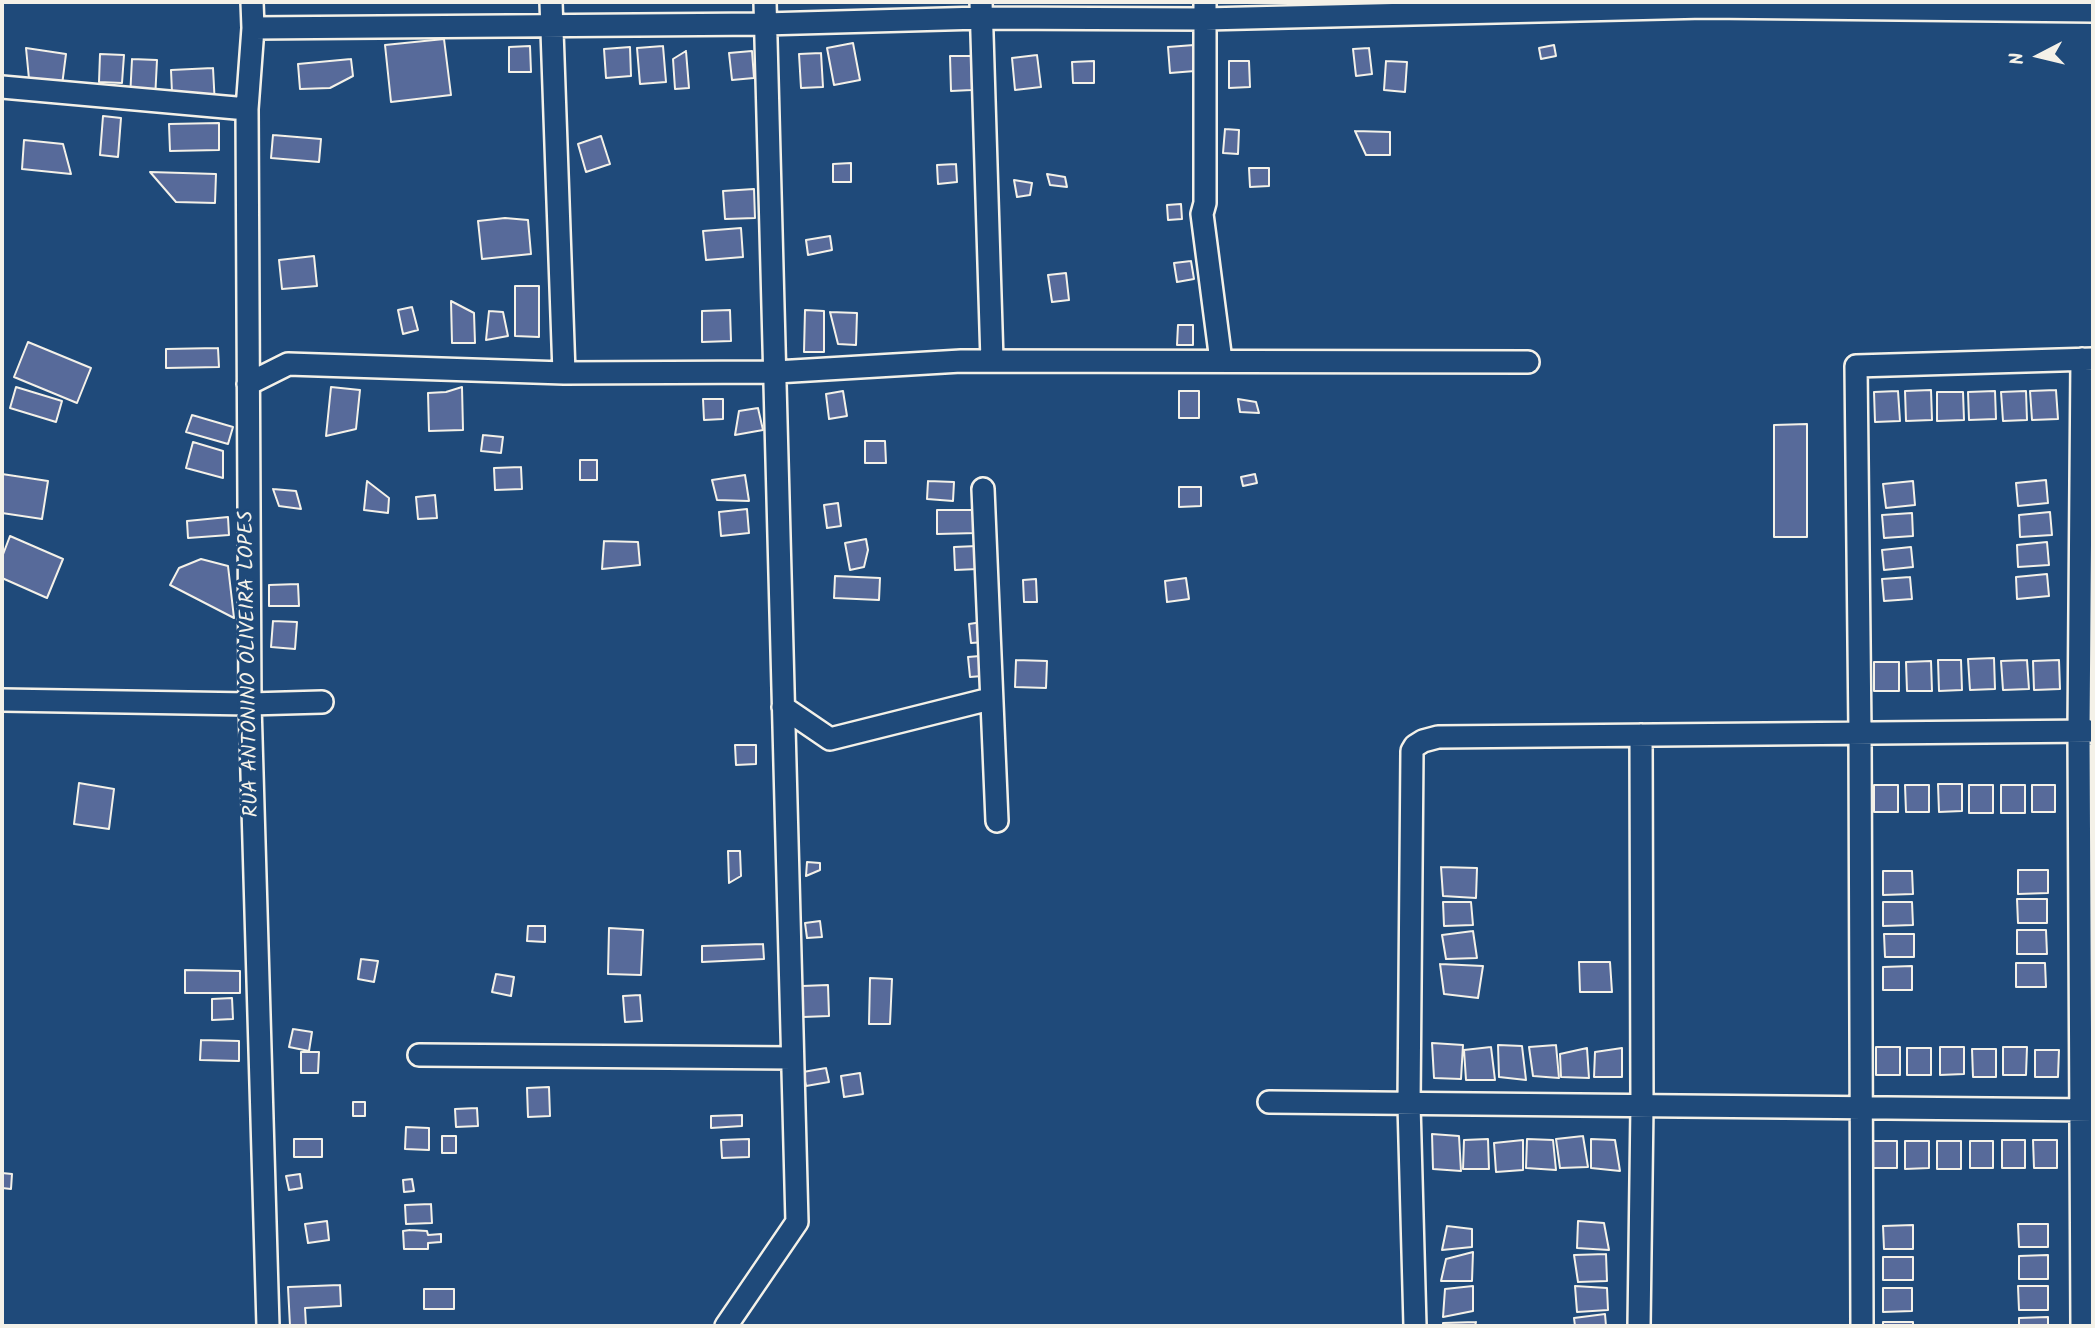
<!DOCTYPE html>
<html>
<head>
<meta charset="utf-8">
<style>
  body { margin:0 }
  #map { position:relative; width:2095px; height:1328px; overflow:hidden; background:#1f4a7a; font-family:Kalam,sans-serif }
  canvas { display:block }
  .frame { position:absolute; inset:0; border:4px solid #f4f1e8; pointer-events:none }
  .north { position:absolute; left:2004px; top:21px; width:70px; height:70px; -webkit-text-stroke:5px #1f4a7a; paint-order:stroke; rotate:263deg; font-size:19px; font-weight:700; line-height:28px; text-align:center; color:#f4f1e8 }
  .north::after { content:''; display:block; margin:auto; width:24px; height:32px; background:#f4f1e8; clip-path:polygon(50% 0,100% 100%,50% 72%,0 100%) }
</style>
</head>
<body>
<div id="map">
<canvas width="2095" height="1328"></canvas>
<div class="frame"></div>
<div class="north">N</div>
</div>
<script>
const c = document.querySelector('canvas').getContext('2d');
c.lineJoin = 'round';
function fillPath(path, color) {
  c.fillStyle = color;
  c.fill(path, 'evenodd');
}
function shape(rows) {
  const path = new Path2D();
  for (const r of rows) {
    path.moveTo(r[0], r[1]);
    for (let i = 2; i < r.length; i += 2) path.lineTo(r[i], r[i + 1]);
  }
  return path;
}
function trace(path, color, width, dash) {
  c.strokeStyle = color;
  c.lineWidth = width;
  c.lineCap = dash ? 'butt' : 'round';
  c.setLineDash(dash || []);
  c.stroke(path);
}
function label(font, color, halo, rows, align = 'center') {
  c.font = font + ' Kalam,sans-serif';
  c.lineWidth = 6;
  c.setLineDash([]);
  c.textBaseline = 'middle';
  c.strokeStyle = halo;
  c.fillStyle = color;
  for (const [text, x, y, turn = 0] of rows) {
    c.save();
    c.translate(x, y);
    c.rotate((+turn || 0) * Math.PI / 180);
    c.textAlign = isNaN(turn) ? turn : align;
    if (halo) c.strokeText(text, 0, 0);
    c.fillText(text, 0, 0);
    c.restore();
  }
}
const building = shape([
  [444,39,451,95,391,102,385,45,444,39],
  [853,43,860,80,834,85,827,48,853,43],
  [1194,45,1195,71,1170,73,1168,47,1194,45],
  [1554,45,1556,56,1541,59,1539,48,1554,45],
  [530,46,531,72,509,72,509,47,530,46],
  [663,46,666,82,640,84,637,48,663,46],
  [630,47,631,76,606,78,604,49,630,47],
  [26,48,66,54,61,93,29,79,26,48],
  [1369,48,1372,74,1356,76,1353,49,1369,48],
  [686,51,689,88,675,89,673,59,686,51],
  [752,51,754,78,732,80,729,53,752,51],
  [821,53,823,87,801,88,799,54,821,53],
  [100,54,124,55,122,83,99,82,100,54],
  [1037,55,1041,87,1015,90,1012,58,1037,55],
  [950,56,971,56,972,90,951,91,950,56],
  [132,59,157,60,155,100,130,98,132,59],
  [351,59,353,76,330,88,300,89,298,64,351,59],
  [1094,61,1094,83,1073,83,1072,62,1094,61],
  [1229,61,1249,61,1250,87,1229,88,1229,61],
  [1386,61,1407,62,1405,92,1384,90,1386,61],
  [213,68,215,106,172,93,171,70,213,68],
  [103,116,121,118,118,157,100,155,103,116],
  [219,123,219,150,170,151,169,124,219,123],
  [1225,129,1239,130,1238,154,1223,153,1225,129],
  [1355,131,1390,132,1390,155,1366,155,1355,131],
  [273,135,321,139,319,162,271,158,273,135],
  [601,136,610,164,586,172,578,144,601,136],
  [24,140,63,144,71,174,22,169,24,140],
  [851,163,851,182,833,182,833,164,851,163],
  [956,164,957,182,938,184,937,165,956,164],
  [1249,168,1269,168,1269,186,1250,187,1249,168],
  [150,172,216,174,215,203,176,202,150,172],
  [1047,174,1065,177,1067,187,1050,185,1047,174],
  [1014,180,1032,183,1030,195,1017,197,1014,180],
  [754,189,755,218,725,219,723,191,754,189],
  [1181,204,1182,219,1168,220,1167,205,1181,204],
  [505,218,528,220,531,254,482,259,478,221,505,218],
  [741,228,743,257,706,260,703,231,741,228],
  [830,236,832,250,808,255,806,240,830,236],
  [314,256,317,286,282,289,279,260,314,256],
  [1191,261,1194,279,1177,282,1174,263,1191,261],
  [1066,273,1069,300,1052,302,1048,275,1066,273],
  [515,286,539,286,539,337,515,336,515,286],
  [451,301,474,313,475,343,452,343,451,301],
  [412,307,418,330,403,334,398,310,412,307],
  [730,310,731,341,702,342,702,311,730,310],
  [805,310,824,311,824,352,804,352,805,310],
  [489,311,503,312,508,336,486,340,489,311],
  [830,312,857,313,856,345,838,344,830,312],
  [1178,325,1193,325,1193,345,1177,345,1178,325],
  [28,342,91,368,77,403,14,377,28,342],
  [218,348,219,367,166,368,166,349,218,348],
  [16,387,62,401,56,422,10,408,16,387],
  [331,387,360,390,356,429,326,436,331,387],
  [462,387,463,430,429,431,428,393,446,392,462,387],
  [1931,390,1932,420,1906,421,1905,391,1931,390],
  [2056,390,2058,419,2032,420,2030,391,2056,390],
  [843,391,847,416,829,419,826,394,843,391],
  [1179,391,1199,391,1199,418,1179,418,1179,391],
  [1898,391,1900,421,1875,422,1874,392,1898,391],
  [1995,391,1996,419,1969,420,1968,392,1995,391],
  [2026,391,2027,420,2003,421,2001,392,2026,391],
  [1937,392,1963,392,1964,420,1937,421,1937,392],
  [703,399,723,399,723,419,704,420,703,399],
  [1238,399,1256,402,1259,413,1240,412,1238,399],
  [758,408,763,430,735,435,739,411,758,408],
  [192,415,233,427,228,444,186,432,192,415],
  [1807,424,1807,537,1774,537,1774,425,1807,424],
  [483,435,503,437,501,453,481,451,483,435],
  [865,441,885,441,886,463,865,463,865,441],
  [193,442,223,451,223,478,186,468,193,442],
  [580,460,597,460,597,480,580,480,580,460],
  [521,467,522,489,495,490,494,468,521,467],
  [2,474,48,481,42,519,2,513,2,474],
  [1255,474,1257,483,1243,486,1241,477,1255,474],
  [745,475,749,501,717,500,712,480,745,475],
  [2046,480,2048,503,2018,506,2016,483,2046,480],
  [367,481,389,498,388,513,364,510,367,481],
  [928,481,954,482,953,501,927,499,928,481],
  [1913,481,1915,505,1886,508,1883,484,1913,481],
  [1179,487,1201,487,1201,506,1179,507,1179,487],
  [273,489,296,491,301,509,279,506,273,489],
  [435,495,437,518,418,519,416,497,435,495],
  [838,503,841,526,827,528,824,505,838,503],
  [747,509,749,533,721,536,719,512,747,509],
  [937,510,976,510,977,533,937,534,937,510],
  [2050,512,2052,535,2020,537,2019,515,2050,512],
  [1912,513,1913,536,1884,538,1882,515,1912,513],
  [228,517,229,535,188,538,187,521,228,517],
  [10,536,63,559,47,598,2,578,2,557,10,536],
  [866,539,868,550,864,567,850,570,845,543,866,539],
  [604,541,638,542,640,565,602,569,604,541],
  [2047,542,2049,565,2018,567,2017,545,2047,542],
  [977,546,978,569,955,570,954,547,977,546],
  [1911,547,1913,567,1884,570,1882,550,1911,547],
  [201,559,228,566,234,618,170,585,179,568,201,559],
  [2047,574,2049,596,2017,599,2016,577,2047,574],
  [835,576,880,578,879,600,834,598,835,576],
  [1910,577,1912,599,1884,601,1882,579,1910,577],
  [1186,578,1189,599,1167,602,1165,581,1186,578],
  [1036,579,1037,602,1024,602,1023,580,1036,579],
  [298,584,299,606,269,606,269,585,298,584],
  [273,621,297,622,295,649,271,647,273,621],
  [982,622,985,642,971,643,969,624,982,622],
  [980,656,982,676,970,677,968,657,980,656],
  [1994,658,1995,689,1970,690,1968,659,1994,658],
  [1016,660,1047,661,1046,688,1015,687,1016,660],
  [1938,660,1961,660,1962,690,1939,691,1938,660],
  [2027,660,2029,689,2003,690,2001,661,2027,660],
  [2059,660,2060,689,2034,690,2033,661,2059,660],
  [1931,661,1932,691,1907,691,1906,662,1931,661],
  [1874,662,1899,662,1899,691,1874,691,1874,662],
  [735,745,756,745,756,764,736,765,735,745],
  [79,783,114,789,109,829,74,824,79,783],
  [1938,784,1962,784,1962,811,1939,812,1938,784],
  [1874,785,1898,785,1898,812,1874,812,1874,785],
  [1905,785,1929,785,1929,812,1906,812,1905,785],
  [1969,785,1993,785,1993,813,1969,813,1969,785],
  [2001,785,2025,785,2025,813,2001,813,2001,785],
  [2032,785,2055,785,2055,812,2032,812,2032,785],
  [728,851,740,851,741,876,729,883,728,851],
  [807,862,820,863,820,870,806,876,807,862],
  [1441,867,1477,868,1476,898,1443,896,1441,867],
  [2018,870,2048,870,2048,893,2018,894,2018,870],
  [1883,871,1912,871,1913,894,1883,895,1883,871],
  [2017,899,2047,899,2047,923,2018,923,2017,899],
  [1443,902,1471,902,1473,925,1444,926,1443,902],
  [1883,902,1912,902,1913,925,1883,926,1883,902],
  [820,921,822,937,807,938,805,923,820,921],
  [528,926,545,926,545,942,527,941,528,926],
  [609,928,643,930,641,975,608,974,609,928],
  [2017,930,2046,930,2047,954,2017,954,2017,930],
  [1473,931,1477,958,1446,959,1442,935,1473,931],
  [1884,934,1914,934,1914,957,1885,957,1884,934],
  [763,944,764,959,702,962,702,946,763,944],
  [361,959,378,961,374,982,358,979,361,959],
  [1579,962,1610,962,1612,992,1580,992,1579,962],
  [2016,963,2045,963,2046,987,2016,987,2016,963],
  [1440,964,1483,966,1478,998,1444,994,1440,964],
  [1912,966,1912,990,1883,990,1883,967,1912,966],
  [185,970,240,971,240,993,185,993,185,970],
  [496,974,514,977,511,996,492,992,496,974],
  [870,978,892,979,890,1024,869,1024,870,978],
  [828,985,829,1016,803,1017,802,986,828,985],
  [640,995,642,1021,625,1022,623,996,640,995],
  [232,998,233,1019,212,1020,212,999,232,998],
  [293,1029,312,1032,309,1051,289,1047,293,1029],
  [201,1040,239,1041,239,1061,200,1060,201,1040],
  [1432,1043,1463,1045,1461,1079,1434,1078,1432,1043],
  [1498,1045,1522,1046,1526,1080,1499,1077,1498,1045],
  [1556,1045,1559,1078,1533,1076,1529,1047,1556,1045],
  [1491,1047,1495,1080,1466,1080,1464,1050,1491,1047],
  [1876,1047,1900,1047,1900,1075,1876,1075,1876,1047],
  [1940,1047,1964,1047,1964,1074,1940,1075,1940,1047],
  [2003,1047,2027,1047,2026,1075,2003,1075,2003,1047],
  [1587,1048,1589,1078,1561,1077,1560,1054,1587,1048],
  [1622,1048,1622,1077,1594,1077,1595,1052,1622,1048],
  [1907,1048,1931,1048,1931,1075,1907,1075,1907,1048],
  [1972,1049,1996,1049,1996,1077,1973,1077,1972,1049],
  [2035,1050,2059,1050,2058,1077,2035,1077,2035,1050],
  [301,1052,319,1052,318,1073,301,1073,301,1052],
  [826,1068,829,1082,806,1086,803,1072,826,1068],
  [860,1073,863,1094,844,1097,841,1076,860,1073],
  [549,1087,550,1116,528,1117,527,1088,549,1087],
  [353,1102,365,1102,365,1116,353,1116,353,1102],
  [477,1108,478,1126,456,1127,455,1109,477,1108],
  [742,1115,742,1126,711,1128,711,1116,742,1115],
  [406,1127,429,1128,429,1150,405,1149,406,1127],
  [1432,1134,1459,1136,1461,1171,1433,1169,1432,1134],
  [442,1136,456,1136,456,1153,442,1153,442,1136],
  [1583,1136,1588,1167,1560,1168,1556,1139,1583,1136],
  [294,1139,322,1139,322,1157,294,1157,294,1139],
  [749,1139,749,1157,722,1158,721,1140,749,1139],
  [1488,1139,1489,1169,1463,1169,1464,1140,1488,1139],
  [1527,1139,1553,1140,1556,1170,1526,1168,1527,1139],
  [1591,1139,1615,1140,1620,1171,1591,1168,1591,1139],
  [1523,1140,1523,1170,1496,1172,1494,1143,1523,1140],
  [2002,1140,2025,1140,2025,1168,2002,1168,2002,1140],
  [2033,1140,2057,1140,2057,1168,2034,1168,2033,1140],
  [1873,1141,1897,1141,1897,1168,1873,1168,1873,1141],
  [1905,1141,1929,1141,1929,1168,1905,1169,1905,1141],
  [1937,1141,1961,1141,1961,1169,1937,1169,1937,1141],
  [1970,1141,1993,1141,1993,1168,1970,1168,1970,1141],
  [2,1173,12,1174,11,1189,2,1188,2,1173],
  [300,1174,302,1188,289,1190,286,1176,300,1174],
  [412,1179,414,1191,404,1192,403,1180,412,1179],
  [431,1204,432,1223,406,1224,405,1205,431,1204],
  [327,1221,329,1240,308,1243,305,1224,327,1221],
  [1578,1221,1604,1223,1609,1250,1577,1248,1578,1221],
  [2018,1224,2048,1224,2048,1247,2019,1247,2018,1224],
  [1913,1225,1913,1249,1884,1249,1883,1226,1913,1225],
  [1447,1226,1472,1229,1472,1247,1442,1250,1447,1226],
  [410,1230,427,1231,428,1235,441,1234,441,1242,428,1243,428,1249,404,1249,403,1231,410,1230],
  [1473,1252,1472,1281,1441,1281,1446,1259,1473,1252],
  [1606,1254,1607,1281,1578,1282,1574,1255,1606,1254],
  [2048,1255,2048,1279,2019,1279,2019,1256,2048,1255],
  [1883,1257,1913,1257,1913,1280,1883,1280,1883,1257],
  [340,1285,341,1306,305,1308,306,1326,290,1326,288,1287,340,1285],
  [1473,1286,1473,1311,1443,1317,1445,1289,1473,1286],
  [1575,1286,1607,1288,1608,1310,1577,1312,1575,1286],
  [2018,1286,2048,1286,2048,1310,2019,1310,2018,1286],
  [1883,1288,1912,1288,1912,1311,1883,1312,1883,1288],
  [424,1289,454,1289,454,1309,424,1309,424,1289],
  [1605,1314,1606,1326,1575,1326,1574,1318,1605,1314],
  [2048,1317,2048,1326,2019,1326,2019,1318,2048,1317],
  [1476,1322,1475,1326,1443,1326,1443,1323,1476,1322],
  [1883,1322,1913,1322,1913,1326,1883,1326,1883,1322]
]);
fillPath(building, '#576a9a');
trace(building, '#f4f1e8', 2);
const minor = shape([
  [252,2,253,28,247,109,250,704,268,1326],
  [551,2,564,373],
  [981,2,992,361],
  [1205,2,1205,203,1202,214,1221,361],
  [253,28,764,24,981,18,1205,19,1705,7,2093,11],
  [2,87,247,109],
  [2082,359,2079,732,2082,1326],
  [248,384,288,364,564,373,776,372,961,361,1528,362],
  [983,489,997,821],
  [2,700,250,704,322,702],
  [783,707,830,739,990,699],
  [419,1055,792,1058],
  [1269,1102,2093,1110],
  [726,1326,797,1222,765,2],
  [1415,1326,1409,1104,1412,751,1415,746,1423,741,1438,737,2093,731],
  [1639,1326,1642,1106,1641,735],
  [1862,1326,1860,733,1856,366,2093,359]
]);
trace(minor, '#f4f1e8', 26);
trace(minor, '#1f4a7a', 21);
label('21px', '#f4f1e8', '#1f4a7a', [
  ["RUA ANTONINO OLIVEIRA LOPES",251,664,-91]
]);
</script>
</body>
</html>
